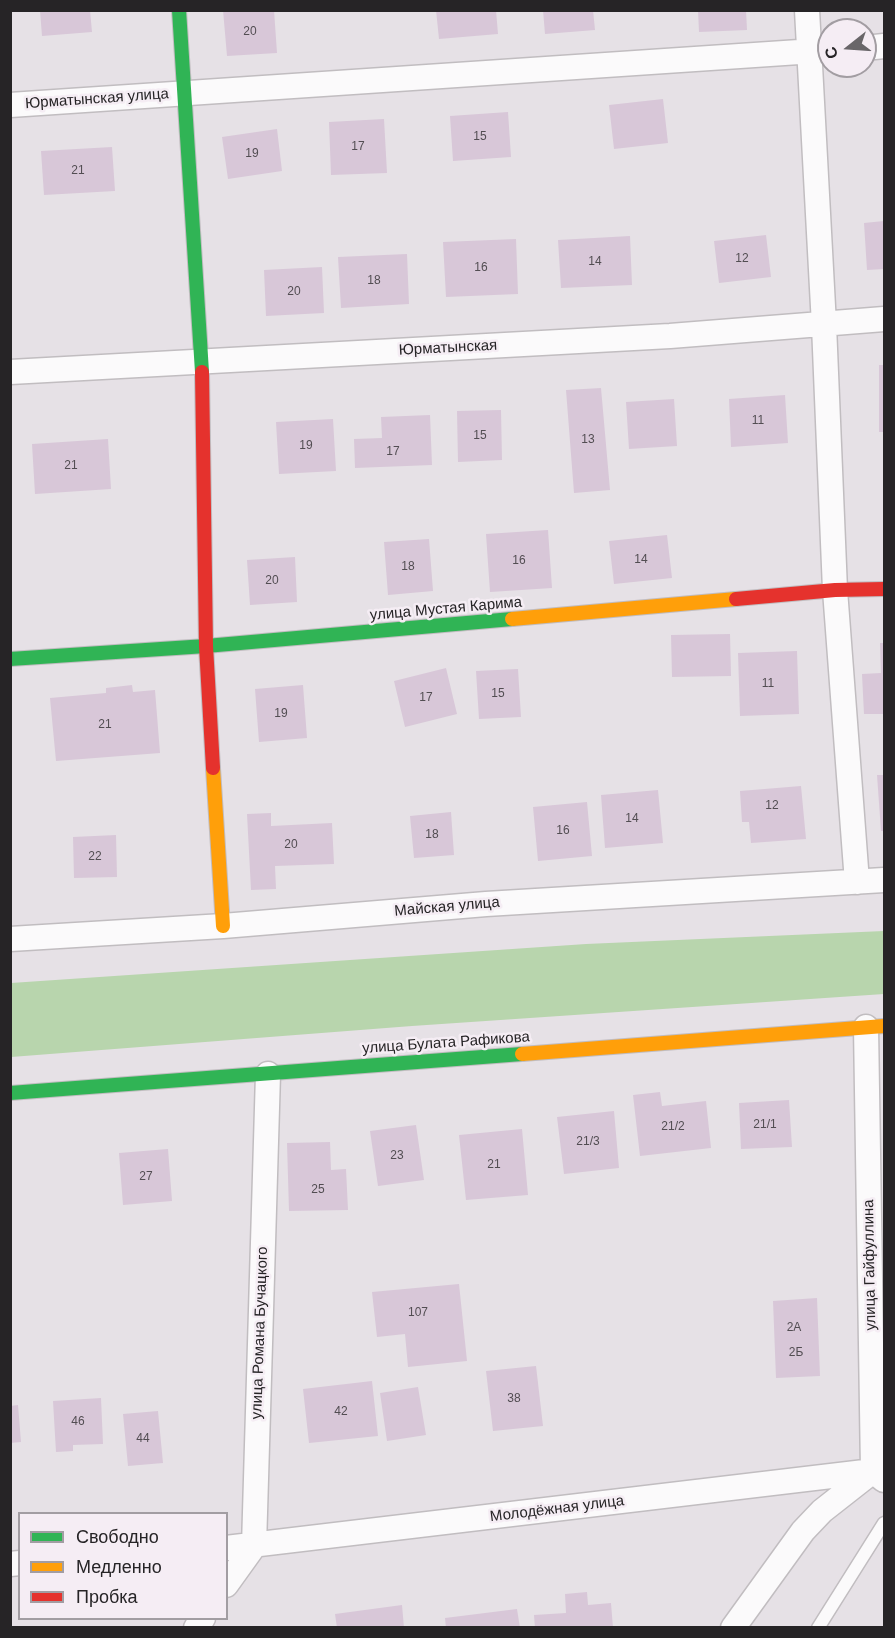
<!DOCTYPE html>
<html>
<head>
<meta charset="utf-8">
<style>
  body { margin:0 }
  #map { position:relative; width:895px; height:1638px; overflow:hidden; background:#e6e1e6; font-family:Arial,sans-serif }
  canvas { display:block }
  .frame { position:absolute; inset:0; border:12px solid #262426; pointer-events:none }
  .legend { position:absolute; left:18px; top:1512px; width:210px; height:108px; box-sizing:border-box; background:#f5edf4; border:2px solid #a29da2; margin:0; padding:8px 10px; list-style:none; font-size:18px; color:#262426 }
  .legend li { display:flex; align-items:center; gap:12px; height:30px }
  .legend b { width:30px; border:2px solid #a29da2 }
  .north { position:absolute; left:817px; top:18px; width:60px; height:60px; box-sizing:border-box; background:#f5edf4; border:2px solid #a29da2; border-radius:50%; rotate:253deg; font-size:16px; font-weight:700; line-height:24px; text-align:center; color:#262426 }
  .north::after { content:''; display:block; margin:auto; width:21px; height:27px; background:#696669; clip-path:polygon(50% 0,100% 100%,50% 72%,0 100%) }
</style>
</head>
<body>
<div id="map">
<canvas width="895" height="1638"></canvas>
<div class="frame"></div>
<ul class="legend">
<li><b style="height:8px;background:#30b455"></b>Свободно</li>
<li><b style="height:8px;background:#ff9f0a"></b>Медленно</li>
<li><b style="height:8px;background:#e5322d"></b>Пробка</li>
</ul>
<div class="north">С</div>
</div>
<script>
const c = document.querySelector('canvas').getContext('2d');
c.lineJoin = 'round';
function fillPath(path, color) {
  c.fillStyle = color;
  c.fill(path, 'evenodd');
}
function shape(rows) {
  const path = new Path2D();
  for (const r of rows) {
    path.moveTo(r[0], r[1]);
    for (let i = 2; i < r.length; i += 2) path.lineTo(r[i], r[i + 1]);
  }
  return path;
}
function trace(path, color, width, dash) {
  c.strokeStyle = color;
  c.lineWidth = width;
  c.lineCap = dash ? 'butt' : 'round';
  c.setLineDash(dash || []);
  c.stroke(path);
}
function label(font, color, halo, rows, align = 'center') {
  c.font = font + ' Arial,sans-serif';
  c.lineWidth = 5;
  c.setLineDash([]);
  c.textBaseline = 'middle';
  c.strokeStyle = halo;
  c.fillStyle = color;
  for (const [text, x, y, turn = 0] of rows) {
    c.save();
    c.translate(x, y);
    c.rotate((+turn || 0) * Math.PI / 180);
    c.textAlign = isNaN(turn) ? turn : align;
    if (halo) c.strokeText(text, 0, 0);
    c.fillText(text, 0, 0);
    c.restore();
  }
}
fillPath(shape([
  [884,931,884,994,412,1026,11,1057,11,983,586,944]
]), '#b8d5ad');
fillPath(shape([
  [40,10,90,10,92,32,42,36],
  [223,10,274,10,277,53,227,56],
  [436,10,496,10,498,34,439,39],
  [543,10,593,10,595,30,545,34],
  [698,10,746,10,747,30,699,32],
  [663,99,668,143,614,149,609,105],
  [508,112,511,157,453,161,450,116],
  [384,119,387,173,331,175,329,122],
  [277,129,282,171,228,179,222,137],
  [112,147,115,191,44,195,41,151],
  [884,221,884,269,867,270,864,223],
  [766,235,771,277,719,283,714,241],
  [630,236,632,285,561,288,558,240],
  [516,239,518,294,446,297,443,242],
  [407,254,409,304,341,308,338,257],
  [322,267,324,313,266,316,264,270],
  [879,365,884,365,884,432,879,432],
  [601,388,610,490,574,493,566,390],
  [785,395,788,443,731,447,729,399],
  [674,399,677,446,629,449,626,402],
  [501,410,502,460,458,462,457,411],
  [430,415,432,465,355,468,354,439,382,438,381,417],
  [333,419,336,471,279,474,276,422],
  [108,439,111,489,35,494,32,444],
  [548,530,552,588,490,592,486,534],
  [667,535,672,578,614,584,609,541],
  [429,539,433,591,388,595,384,542],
  [295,557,297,602,250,605,247,560],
  [730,634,731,676,672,677,671,635],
  [880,643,884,643,884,714,864,714,862,674,881,673],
  [797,651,799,714,740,716,738,653],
  [446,668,457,714,405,727,394,681],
  [518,669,521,717,479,719,476,671],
  [132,685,133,692,155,690,160,753,56,761,50,698,106,693,106,688],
  [303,685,307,738,259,742,255,689],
  [877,775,884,775,884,831,881,831],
  [801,786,806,839,751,843,749,822,742,822,740,791],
  [658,790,663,843,605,848,601,795],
  [587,802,592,856,538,861,533,807],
  [451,812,454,855,414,858,410,816],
  [271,813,271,826,332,823,334,864,275,866,276,889,251,890,247,814],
  [116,835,117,877,74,878,73,837],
  [660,1092,662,1106,706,1101,711,1148,640,1156,633,1095],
  [789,1100,792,1147,741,1149,739,1103],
  [614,1111,619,1168,564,1174,557,1117],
  [416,1125,424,1180,378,1186,370,1131],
  [522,1129,528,1195,466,1200,459,1135],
  [330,1142,331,1170,346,1169,348,1210,289,1211,287,1143],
  [168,1149,172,1201,123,1205,119,1153],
  [459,1284,467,1361,408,1367,405,1334,377,1337,372,1292],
  [817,1298,820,1376,776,1378,773,1301],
  [536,1366,543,1426,493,1431,486,1371],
  [372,1381,378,1436,309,1443,303,1389],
  [418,1387,426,1435,387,1441,380,1393],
  [101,1398,103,1444,73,1445,73,1451,56,1452,53,1401],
  [18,1405,21,1442,10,1443,10,1406],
  [158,1411,163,1463,128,1466,123,1414],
  [587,1592,588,1605,611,1603,613,1628,535,1628,534,1615,566,1613,565,1594],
  [402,1605,404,1628,337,1628,335,1614],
  [517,1609,520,1628,446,1628,445,1618]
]), '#d8c7d8');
const lane = shape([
  [818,1628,884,1523]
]);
const street = shape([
  [807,10,824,325,835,590,857,882],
  [865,48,884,46],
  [10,105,829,50],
  [10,372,670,336,884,319],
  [10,939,223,926,486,904,884,880],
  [226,1548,873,1471,884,1480],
  [10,1564,20,1563],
  [226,1585,254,1546,268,1074],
  [196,1628,203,1618],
  [733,1628,803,1531,822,1511,873,1471,866,1027]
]);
const fast = shape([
  [179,10,202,372],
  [10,659,206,646,512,619],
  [10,1093,522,1054]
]);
const slow = shape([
  [512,619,736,599],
  [213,768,223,926],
  [522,1054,884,1026]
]);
const jam = shape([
  [202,372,206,646,213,768],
  [736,599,835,590,884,589]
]);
trace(lane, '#c1bdc0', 15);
trace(street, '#c1bdc0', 27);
trace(fast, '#c1bdc0', 16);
trace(slow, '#c1bdc0', 16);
trace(jam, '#c1bdc0', 16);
trace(lane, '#fbfafb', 12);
trace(street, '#fbfafb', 24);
trace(fast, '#30b455', 14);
trace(slow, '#ff9f0a', 14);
trace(jam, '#e5322d', 14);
label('12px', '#524d52', null, [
  ["20",250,32],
  ["15",480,137],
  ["17",358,147],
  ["19",252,154],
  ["21",78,171],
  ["12",742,259],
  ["14",595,262],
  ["16",481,268],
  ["18",374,281],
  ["20",294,292],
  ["11",758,421],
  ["15",480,436],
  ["13",588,440],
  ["19",306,446],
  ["17",393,452],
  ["21",71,466],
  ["14",641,560],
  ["16",519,561],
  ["18",408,567],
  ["20",272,581],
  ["11",768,684],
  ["15",498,694],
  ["17",426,698],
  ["19",281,714],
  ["21",105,725],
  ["12",772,806],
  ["14",632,819],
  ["16",563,831],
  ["18",432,835],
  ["20",291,845],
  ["22",95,857],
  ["21/1",765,1125],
  ["21/2",673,1127],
  ["21/3",588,1142],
  ["23",397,1156],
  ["21",494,1165],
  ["27",146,1177],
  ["25",318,1190],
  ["107",418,1313],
  ["2А",794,1328],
  ["2Б",796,1353],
  ["38",514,1399],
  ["42",341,1412],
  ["46",78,1422],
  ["44",143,1439]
]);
label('15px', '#262426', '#f5edf4', [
  ["Юрматынская улица",97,99,-4],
  ["Юрматынская",448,348,-3],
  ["улица Мустая Карима",446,609,-5],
  ["Майская улица",447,907,-5],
  ["улица Булата Рафикова",446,1043,-4],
  ["улица Гайфуллина",870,1265,-91],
  ["улица Романа Бучацкого",260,1333,-88],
  ["Молодёжная улица",557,1509,-7]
]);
</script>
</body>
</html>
